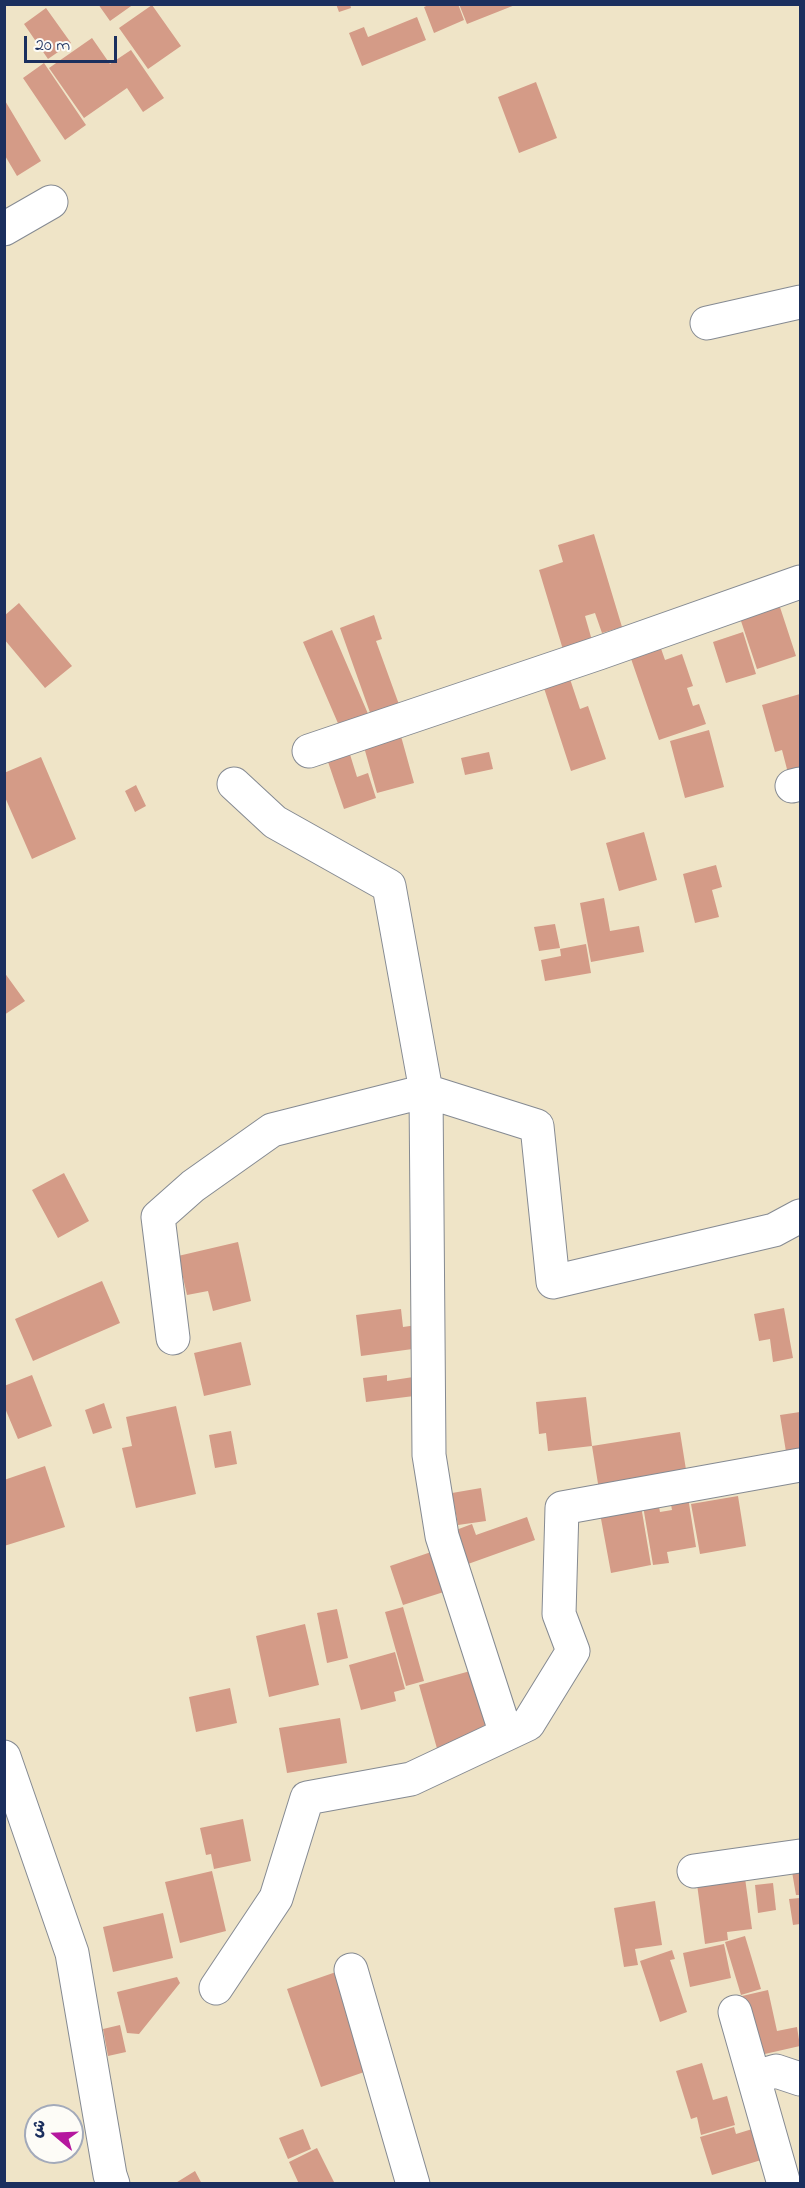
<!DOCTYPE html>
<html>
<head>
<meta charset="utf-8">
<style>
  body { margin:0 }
  #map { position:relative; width:805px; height:2188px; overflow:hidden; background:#efe4c7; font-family:"Indie Flower","Playpen Sans Arabic",sans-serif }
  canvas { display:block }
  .frame { position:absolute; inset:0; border:6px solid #1b2f5e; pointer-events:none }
  .north { position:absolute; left:24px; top:2104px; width:60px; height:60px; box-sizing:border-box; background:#fdfcf7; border:2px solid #a3aaba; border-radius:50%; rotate:289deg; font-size:16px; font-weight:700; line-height:24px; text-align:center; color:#1b2f5e }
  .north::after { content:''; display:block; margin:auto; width:21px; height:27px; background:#b5179e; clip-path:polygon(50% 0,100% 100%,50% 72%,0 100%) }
  .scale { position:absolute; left:24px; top:36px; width:93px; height:27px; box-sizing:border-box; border:3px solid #1b2f5e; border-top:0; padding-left:8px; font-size:18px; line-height:21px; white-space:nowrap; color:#1b2f5e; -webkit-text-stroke:4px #fdfcf7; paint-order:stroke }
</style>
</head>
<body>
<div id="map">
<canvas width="805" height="2188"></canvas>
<div class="frame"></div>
<div class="north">ش</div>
<div class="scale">20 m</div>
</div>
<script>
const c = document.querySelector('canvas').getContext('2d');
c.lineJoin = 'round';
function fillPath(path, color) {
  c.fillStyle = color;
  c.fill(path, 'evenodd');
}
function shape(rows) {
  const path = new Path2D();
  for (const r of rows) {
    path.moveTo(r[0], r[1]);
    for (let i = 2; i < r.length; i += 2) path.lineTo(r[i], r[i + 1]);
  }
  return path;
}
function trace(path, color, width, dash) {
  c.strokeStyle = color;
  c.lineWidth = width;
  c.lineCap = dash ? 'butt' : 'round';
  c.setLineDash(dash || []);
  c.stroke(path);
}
fillPath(shape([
  [98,4,134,4,110,21],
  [336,4,350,4,351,8,339,12],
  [431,4,458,4,464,20,434,33,424,7],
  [459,4,515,4,515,5,467,24],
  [152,5,181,46,148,69,119,28],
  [46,8,71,43,48,59,24,24],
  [417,17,426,40,362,66,349,33,364,27,368,37],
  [92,38,110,64,131,50,164,98,143,112,127,88,84,118,49,68],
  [44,63,86,125,65,140,23,78],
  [536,82,557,138,519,153,498,97],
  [4,99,41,161,17,176,4,154],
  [594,534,622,627,602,633,595,613,585,616,593,644,564,653,539,570,563,562,558,545],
  [777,598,796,656,757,669,738,612],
  [19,603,72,666,45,688,4,639,4,616],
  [374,615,382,639,376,641,401,710,373,721,340,628],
  [332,630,369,716,340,728,303,642],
  [743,632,756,674,726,683,713,642],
  [658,640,665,660,682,654,693,686,687,688,693,706,699,704,706,724,659,740,628,650],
  [568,673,580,709,588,706,606,759,571,771,542,682],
  [800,694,800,769,788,773,782,750,775,752,762,705],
  [399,729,414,783,377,793,362,740],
  [709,730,724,787,685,798,670,741],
  [348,748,357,777,368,773,376,798,344,809,326,756],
  [489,752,493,769,465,775,461,758],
  [41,757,76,839,32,859,4,795,4,773],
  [136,785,146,806,135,812,125,791],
  [644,832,657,880,619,891,606,843],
  [716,865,722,887,712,890,719,917,695,923,683,874],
  [604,898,610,931,639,926,644,952,591,962,580,903],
  [555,924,560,948,539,951,534,927],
  [586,944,591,973,545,981,541,960,561,956,560,949],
  [4,972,25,1001,4,1015],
  [64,1173,89,1221,58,1238,32,1190],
  [238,1242,251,1301,213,1311,208,1291,187,1295,178,1256],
  [102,1281,120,1323,33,1361,15,1319],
  [784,1308,793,1358,773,1362,770,1339,759,1341,754,1314],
  [401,1309,403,1327,417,1325,420,1348,361,1356,356,1315],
  [241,1342,251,1385,204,1396,194,1353],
  [32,1375,52,1426,18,1439,4,1406,4,1386],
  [387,1375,387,1381,420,1376,422,1395,366,1402,363,1378],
  [586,1397,592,1446,548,1451,546,1433,539,1434,536,1402],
  [104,1403,112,1428,93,1434,85,1410],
  [176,1406,196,1494,136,1508,122,1448,132,1446,126,1417],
  [800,1412,800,1455,787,1458,780,1415],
  [231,1431,237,1464,215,1468,209,1435],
  [680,1432,687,1476,599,1490,592,1446],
  [45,1466,65,1527,4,1546,4,1480],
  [481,1488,486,1521,458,1525,452,1493],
  [687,1491,696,1547,667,1552,669,1563,653,1565,642,1500,657,1497,660,1512,672,1510,669,1494],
  [738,1496,746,1546,700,1554,691,1504],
  [640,1500,651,1565,611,1573,599,1508],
  [527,1517,535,1540,468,1564,456,1530,472,1524,476,1535],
  [437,1550,450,1590,403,1605,390,1566],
  [403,1607,424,1681,406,1686,385,1612],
  [337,1609,348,1658,327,1663,317,1613],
  [305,1624,319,1685,269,1697,256,1636],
  [395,1652,405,1689,394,1692,396,1701,361,1710,349,1665],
  [474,1670,487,1724,438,1752,419,1685],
  [230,1688,237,1723,196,1732,189,1697],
  [340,1718,347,1763,287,1773,279,1728],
  [243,1819,251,1861,214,1869,211,1854,206,1855,200,1828],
  [800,1865,800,1895,796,1895,791,1866],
  [212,1871,226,1931,180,1943,165,1882],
  [745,1878,752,1929,727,1932,728,1940,705,1944,697,1884],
  [773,1883,776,1910,758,1913,755,1885],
  [800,1898,800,1924,793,1925,789,1899],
  [655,1901,662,1945,635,1949,638,1965,624,1967,614,1908],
  [163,1913,173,1958,113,1972,103,1927],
  [745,1936,761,1989,741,1995,725,1942],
  [724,1944,731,1978,690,1987,683,1953],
  [672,1950,675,1959,670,1960,687,2012,660,2022,640,1961],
  [336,1972,370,2070,321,2087,287,1989],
  [177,1977,180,1983,139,2034,127,2033,117,1992],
  [768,1990,777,2031,797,2027,800,2046,756,2056,742,1996],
  [120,2025,126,2052,108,2056,103,2029],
  [702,2063,713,2100,727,2096,735,2125,701,2135,697,2117,691,2119,676,2071],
  [762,2126,771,2157,712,2175,700,2137,734,2127,736,2134],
  [303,2129,311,2149,288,2159,279,2138],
  [317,2148,335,2184,299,2184,289,2162],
  [195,2171,202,2184,174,2184]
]), '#d49b87');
const minor = shape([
  [4,229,51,202],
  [707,323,800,302],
  [309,751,599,653,800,582],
  [234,784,275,822,389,886,426,1091,429,1455,442,1536,506,1734],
  [792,786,800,784],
  [173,1338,158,1217,193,1186,272,1130,426,1091,537,1126,553,1282,774,1230,800,1216],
  [4,1757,72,1953,110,2175,113,2184],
  [694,1871,800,1856],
  [351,1970,413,2184],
  [216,1988,276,1898,307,1798,411,1779,528,1724,573,1651,559,1614,562,1508,800,1465],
  [735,2012,784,2184],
  [755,2077,776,2071,800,2079]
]);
trace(minor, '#858a92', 35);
trace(minor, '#fff', 33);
</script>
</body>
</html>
